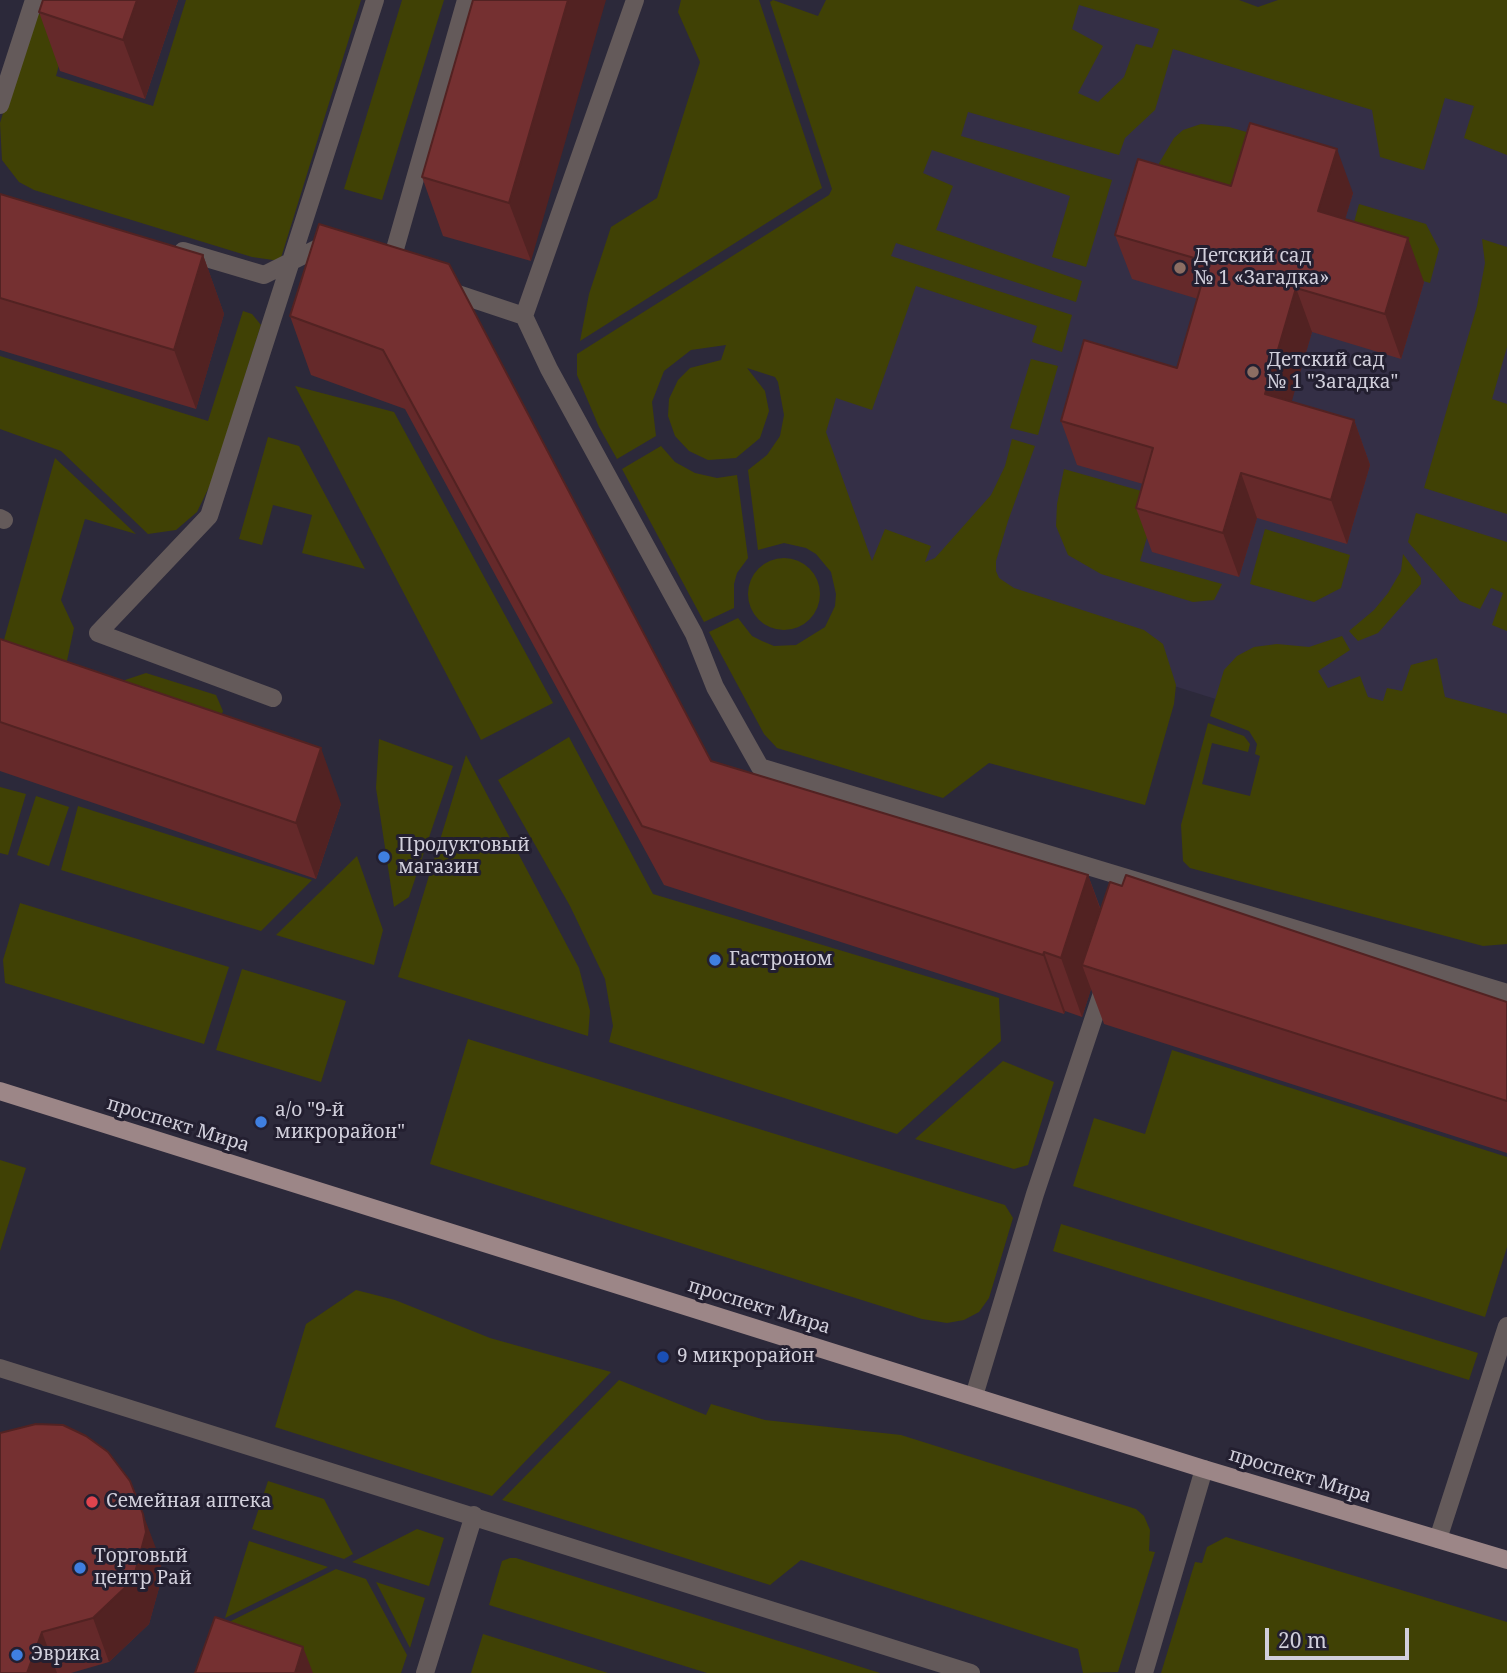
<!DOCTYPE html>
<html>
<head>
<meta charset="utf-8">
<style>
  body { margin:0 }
  #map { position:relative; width:1507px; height:1673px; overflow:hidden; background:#2c293a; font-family:"Noto Serif",serif }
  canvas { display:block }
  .scale { position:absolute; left:1265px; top:1628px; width:144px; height:32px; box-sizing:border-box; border:4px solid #d1cfdb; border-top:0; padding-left:9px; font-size:21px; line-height:24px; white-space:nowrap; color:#d1cfdb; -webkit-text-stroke:5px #231f30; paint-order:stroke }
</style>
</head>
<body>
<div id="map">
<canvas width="1507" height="1673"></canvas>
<div class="scale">20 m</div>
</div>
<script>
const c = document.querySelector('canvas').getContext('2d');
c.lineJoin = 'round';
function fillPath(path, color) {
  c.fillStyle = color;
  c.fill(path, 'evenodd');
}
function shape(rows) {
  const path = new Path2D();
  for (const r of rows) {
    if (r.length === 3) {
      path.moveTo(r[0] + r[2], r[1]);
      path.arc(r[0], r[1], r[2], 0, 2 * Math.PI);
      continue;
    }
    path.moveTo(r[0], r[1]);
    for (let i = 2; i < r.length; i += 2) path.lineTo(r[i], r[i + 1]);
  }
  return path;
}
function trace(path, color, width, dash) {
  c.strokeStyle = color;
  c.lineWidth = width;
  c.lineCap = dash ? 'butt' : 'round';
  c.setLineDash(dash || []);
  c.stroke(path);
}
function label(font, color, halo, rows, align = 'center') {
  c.font = font + ' "Noto Serif",serif';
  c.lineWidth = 6;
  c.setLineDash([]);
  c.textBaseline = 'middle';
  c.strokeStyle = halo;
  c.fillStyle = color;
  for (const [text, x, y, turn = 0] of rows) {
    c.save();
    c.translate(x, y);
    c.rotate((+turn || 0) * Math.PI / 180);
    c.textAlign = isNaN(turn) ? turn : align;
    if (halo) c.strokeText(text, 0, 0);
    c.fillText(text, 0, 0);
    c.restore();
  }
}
fillPath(shape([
  [936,0,1188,0,1507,99,1507,779,1504,789,860,588,800,437]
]), '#342f46');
fillPath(shape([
  [186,0,361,0,280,261,252,257,34,190,19,182,2,160,0,123,34,12,70,25,56,76,153,106],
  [402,0,444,0,382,200,344,189],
  [681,0,759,0,822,188,580,341,589,294,611,227,657,198,700,62,678,12],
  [773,0,818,16,826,0,1239,0,1258,7,1278,0,1507,0,1507,155,1464,138,1474,106,1445,98,1424,170,1380,157,1372,110,1173,49,1155,110,1125,138,1119,155,968,112,961,136,1112,180,1086,267,1052,257,1070,196,932,150,923,173,953,186,936,230,1082,281,1076,302,896,243,891,256,1072,315,1062,352,1032,342,1037,326,916,286,872,410,836,398,826,432,872,561,885,529,931,546,925,562,935,558,991,495,1005,466,1012,439,1035,446,1008,521,996,561,996,571,999,578,1014,588,1144,630,1163,644,1176,685,1174,704,1145,805,989,763,943,798,777,748,764,734,709,632,738,618,752,636,762,641,774,646,796,645,825,627,835,606,836,594,831,572,816,554,806,548,784,543,758,550,748,470,767,455,780,436,784,415,778,382,775,377,747,368,765,391,769,411,760,438,736,458,708,460,689,451,675,436,668,416,669,399,678,380,690,368,721,360,726,345,691,350,664,371,652,402,656,436,617,459,599,427,577,375,577,354,829,195,832,189,770,2],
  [1079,5,1159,29,1152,48,1136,44,1124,77,1098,102,1078,93,1103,46,1072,29],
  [1201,124,1229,127,1316,152,1242,227,1158,165,1174,138,1183,130],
  [1359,204,1426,224,1439,249,1430,283,1344,258],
  [1482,239,1507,247,1507,347,1492,399,1507,404,1507,514,1424,488,1477,306,1485,263],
  [243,311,252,314,261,325,211,483,197,512,176,530,148,534,61,451,0,429,0,356,208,421],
  [1031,359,1058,366,1038,435,1010,428],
  [295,386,394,412,553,703,481,740],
  [268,437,299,446,365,569,302,553,312,515,273,505,262,545,239,539],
  [661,446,675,462,695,473,717,478,737,475,748,558,737,573,734,584,734,608,704,622,622,469],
  [55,458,136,534,85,519,61,600,74,628,62,684,0,654],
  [1064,469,1159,496,1140,561,1222,584,1214,600,1193,602,1101,574,1068,555,1056,526,1057,504],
  [1416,513,1507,542,1507,631,1492,625,1503,593,1491,588,1480,609,1460,601,1408,542],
  [1265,529,1350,555,1341,588,1314,602,1250,584],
  [1403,554,1421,578,1421,584,1378,633,1358,641,1349,631,1374,610,1388,593,1401,571],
  [784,594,36],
  [1342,636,1350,650,1318,671,1328,688,1360,676,1368,697,1383,701,1387,688,1402,691,1411,665,1437,658,1445,697,1507,714,1507,944,1483,946,1190,868,1183,861,1181,825,1208,723,1244,736,1250,744,1248,752,1212,743,1202,784,1250,796,1260,756,1255,754,1257,744,1249,731,1210,716,1224,670,1237,656,1254,647,1277,644,1309,647],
  [146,673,216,695,223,711,215,732,118,701,125,680],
  [569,737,653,894,999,998,1001,1041,897,1134,609,1042,613,1026,605,979,570,906,498,780],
  [379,739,453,766,409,897,394,907,376,788],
  [466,755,579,968,590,1011,588,1036,398,977],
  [0,787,26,794,8,855,0,853],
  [36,796,69,807,49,866,17,855],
  [78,806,312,880,261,931,61,870],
  [357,856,383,930,374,965,276,935],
  [20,903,229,967,204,1044,5,983,3,960],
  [242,969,346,1001,321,1082,216,1050],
  [468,1039,1005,1205,1013,1218,989,1298,979,1312,964,1320,947,1323,922,1319,430,1164],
  [1172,1050,1507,1157,1507,1247,1485,1317,1073,1186,1094,1118,1145,1134],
  [1003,1061,1054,1082,1028,1165,1014,1169,915,1139],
  [0,1160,26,1168,0,1251],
  [1061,1224,1478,1353,1469,1380,1053,1251],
  [356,1290,395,1300,490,1338,611,1372,492,1496,275,1427,306,1324],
  [619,1380,706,1415,711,1404,765,1420,901,1435,1136,1509,1144,1516,1150,1530,1149,1551,1155,1552,1118,1672,1083,1673,1078,1649,801,1560,770,1585,502,1500],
  [268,1481,324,1499,353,1554,344,1559,252,1529],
  [417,1529,444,1538,429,1586,352,1562],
  [1226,1537,1507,1622,1507,1673,1161,1673,1195,1562,1202,1563,1207,1547],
  [249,1541,328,1567,225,1618],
  [510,1558,516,1558,880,1673,707,1673,489,1605,502,1561],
  [336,1569,366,1579,407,1655,401,1673,209,1673,223,1625],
  [376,1582,425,1598,410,1648],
  [483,1634,608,1673,471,1673]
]), '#404105');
trace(shape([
  [0,105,34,0],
  [183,251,264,275,320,247,330,251],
  [389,270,466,0],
  [446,290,524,316,549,369,694,634,715,687,760,767,1507,993],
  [524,316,635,0],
  [0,518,4,520],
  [273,698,98,633,209,516,375,0],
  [0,1368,971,1673],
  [974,1396,1035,1194,1105,984],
  [1438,1539,1507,1326],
  [425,1673,474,1515],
  [1144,1673,1204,1469]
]), '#645a5a', 18);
trace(shape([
  [0,1091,1204,1469,1507,1560]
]), '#9c8687', 18);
fillPath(shape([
  [43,0,178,0,145,99,60,71,39,12],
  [473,0,531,261,443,236,422,177],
  [1231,186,1353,193,1345,219,1424,282,1401,359,1312,332,1291,402,1354,420,1370,465,1347,544,1257,518,1239,577,1152,552,1136,508,1143,484,1077,465,1061,421,1177,368,1198,299,1132,279,1115,235],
  [0,194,203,255,224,314,196,409,0,350],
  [319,224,711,761,1088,875,1101,910,1507,1002,1507,1153,1104,1024,1091,989,1082,1017,1065,1011,1064,1014,664,885,405,409,311,375,290,316],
  [0,639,341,804,316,879,0,771],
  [0,1433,160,1559,162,1577,149,1624,109,1662,71,1673,0,1673]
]), '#65292a');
fillPath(shape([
  [137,0,178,0,145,99,123,40],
  [568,0,606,0,531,261,509,203],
  [1337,149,1353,193,1334,256,1318,211],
  [1408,238,1424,282,1401,359,1385,314],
  [203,255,224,314,196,409,174,350],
  [1296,288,1312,332,1281,438,1265,394],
  [1354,420,1370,465,1347,544,1331,500],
  [1241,473,1257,518,1239,577,1223,533],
  [321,748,341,804,316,879,296,823],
  [1088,875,1109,934,1082,965,1091,989,1082,1017,1061,958],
  [1044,952,1065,1011,1064,1014,1043,955],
  [143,1514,160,1559,162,1577,149,1624,109,1662,93,1618],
  [42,1632,57,1673,27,1673],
  [303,1647,313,1673,295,1673]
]), '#522222');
const building = shape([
  [43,0,137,0,123,40,39,12,43,0],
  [473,0,568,0,509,203,422,177,473,0],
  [1250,123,1337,149,1318,211,1408,238,1385,314,1296,288,1265,394,1354,420,1331,500,1241,473,1223,533,1136,508,1153,448,1061,421,1084,340,1177,368,1208,262,1115,235,1138,159,1231,186,1250,123],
  [0,194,203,255,174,350,0,298,0,194],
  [319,224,449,264,711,761,1088,875,1061,958,1044,952,1043,955,642,826,383,350,290,316,319,224],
  [0,639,321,748,296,823,0,722,0,639],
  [1126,875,1507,1002,1507,1101,1082,965,1110,882,1122,886,1126,875],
  [36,1424,63,1425,86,1436,108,1452,130,1481,143,1514,146,1532,133,1580,93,1618,42,1632,27,1673,0,1673,0,1433,36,1424],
  [215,1617,303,1647,295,1673,195,1673,215,1617]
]);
fillPath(building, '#753031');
trace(building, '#522222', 2);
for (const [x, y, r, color] of [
  [1180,268,7,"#8d6e63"],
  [1253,372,7,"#8d6e63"],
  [384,857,7,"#3f7fe0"],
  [715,960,7,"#3f7fe0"],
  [261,1122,7,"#3f7fe0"],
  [663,1357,7,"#1a4fb4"],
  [92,1502,7,"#e0444e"],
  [80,1568,7,"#3f7fe0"],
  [17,1655,7,"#3f7fe0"]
]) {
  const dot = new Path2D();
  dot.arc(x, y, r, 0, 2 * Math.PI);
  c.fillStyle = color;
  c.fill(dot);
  trace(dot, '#231f30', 2.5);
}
label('19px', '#d1cfdb', '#231f30', [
  ["Детский сад",1194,257],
  ["№ 1 «Загадка»",1194,279],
  ["Детский сад",1267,361],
  ["№ 1 \"Загадка\"",1267,383],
  ["Продуктовый",398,846],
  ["магазин",398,868],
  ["Гастроном",729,960],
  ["а/о \"9-й",275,1111],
  ["микрорайон\"",275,1133],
  ["9 микрорайон",677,1357],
  ["Семейная аптека",106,1502],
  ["Торговый",94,1557],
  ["центр Рай",94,1579],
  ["Эврика",31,1655]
], 'left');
label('19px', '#d1cfdb', '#231f30', [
  ["проспект Мира",178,1125,17],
  ["проспект Мира",759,1307,17],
  ["проспект Мира",1300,1476,17]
]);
</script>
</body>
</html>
